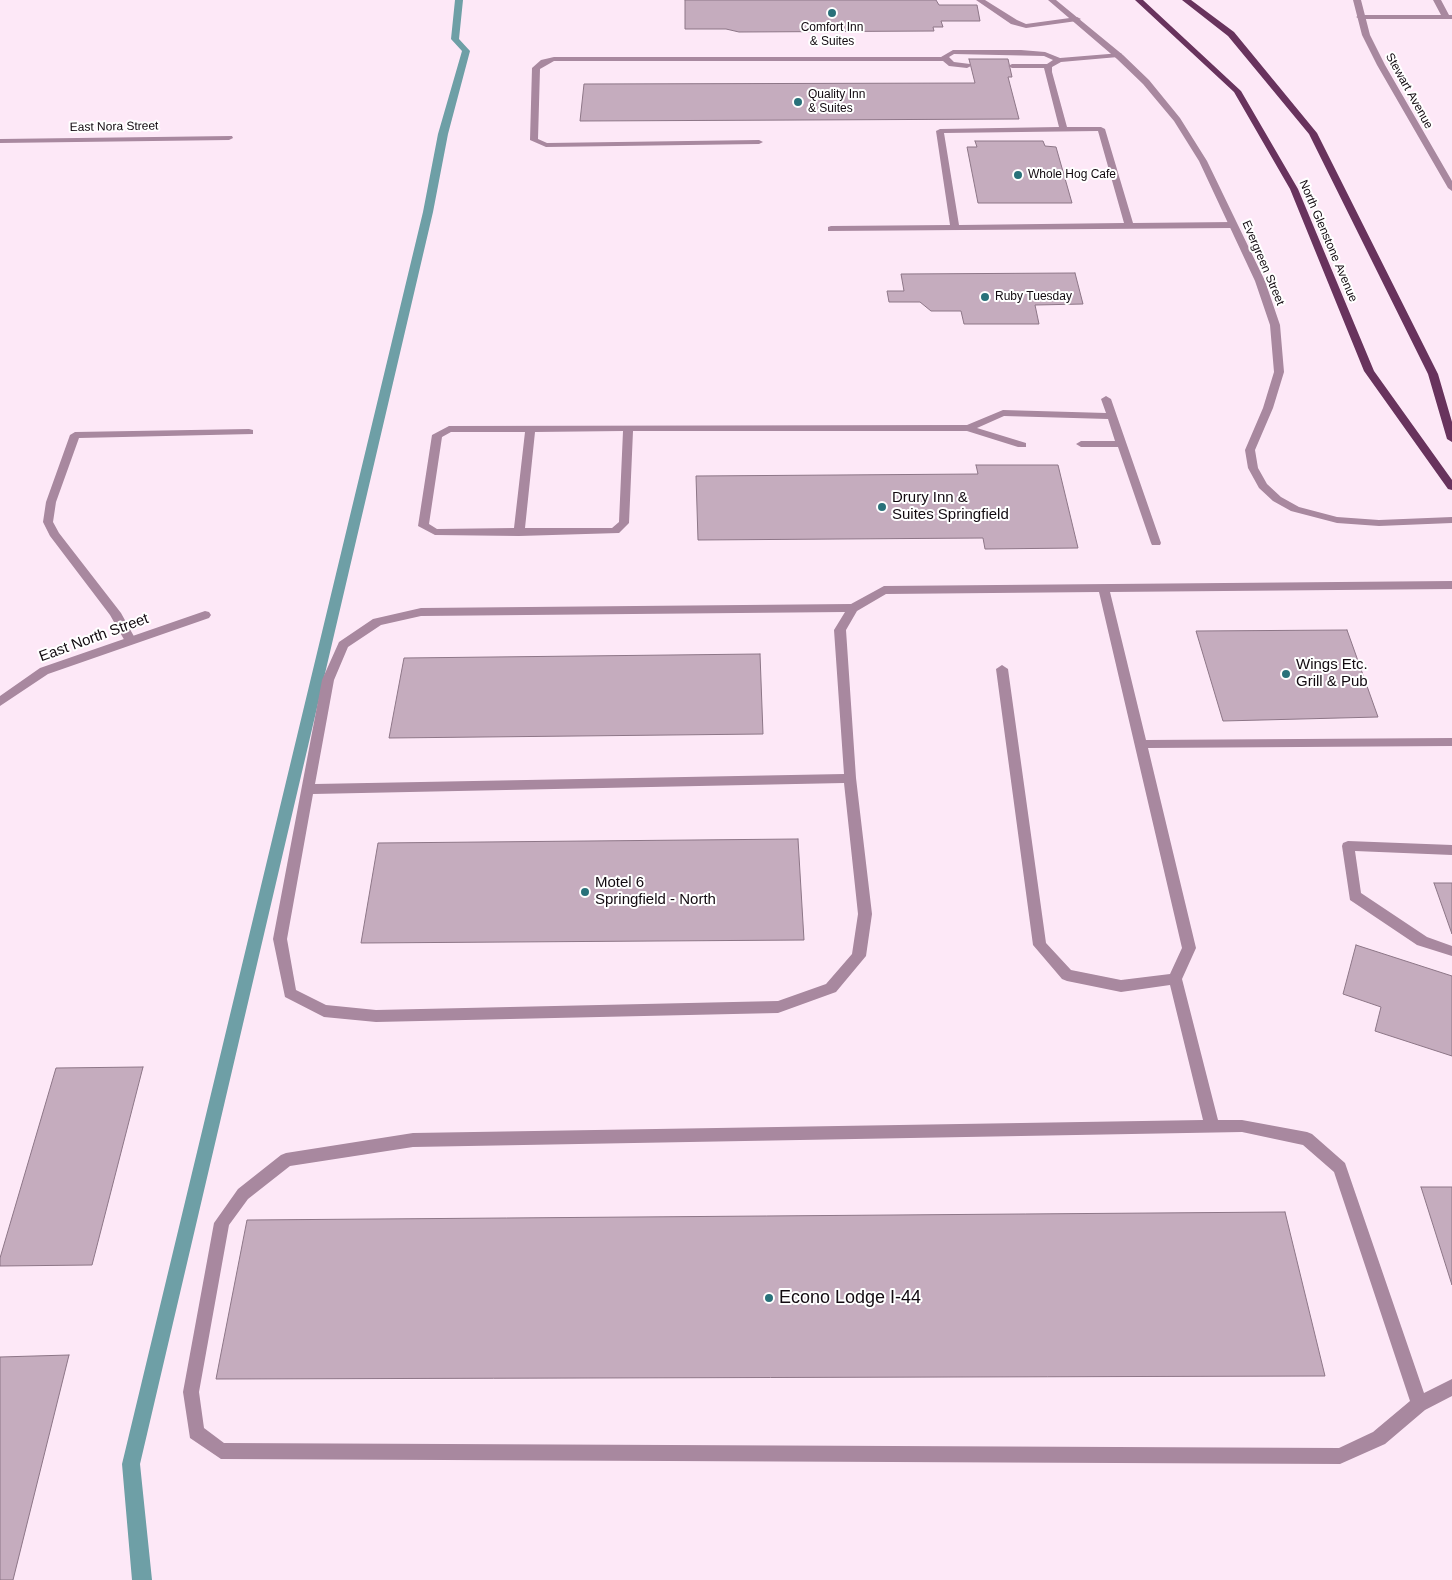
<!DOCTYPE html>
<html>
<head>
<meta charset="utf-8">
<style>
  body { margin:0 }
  canvas { display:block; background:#fde8f7 }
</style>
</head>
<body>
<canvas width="1452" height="1580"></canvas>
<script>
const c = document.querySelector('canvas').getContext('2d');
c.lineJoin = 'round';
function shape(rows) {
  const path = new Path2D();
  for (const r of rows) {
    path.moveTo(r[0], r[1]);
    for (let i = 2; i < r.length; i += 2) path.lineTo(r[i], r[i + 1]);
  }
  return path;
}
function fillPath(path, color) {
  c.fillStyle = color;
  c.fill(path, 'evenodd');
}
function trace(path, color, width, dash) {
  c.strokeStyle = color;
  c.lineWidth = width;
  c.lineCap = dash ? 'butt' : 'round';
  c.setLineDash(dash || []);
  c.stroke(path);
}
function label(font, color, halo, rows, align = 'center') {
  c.font = font + ' Helvetica,sans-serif';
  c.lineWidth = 4;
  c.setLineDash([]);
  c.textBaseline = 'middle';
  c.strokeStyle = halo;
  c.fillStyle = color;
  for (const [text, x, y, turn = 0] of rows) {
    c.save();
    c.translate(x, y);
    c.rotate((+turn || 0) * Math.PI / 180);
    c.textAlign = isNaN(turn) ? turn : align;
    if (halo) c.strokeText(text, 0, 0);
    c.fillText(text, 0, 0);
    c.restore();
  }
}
fillPath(shape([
  [455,0,463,0,459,39,470,51,448,134,433,212,140,1464,152,1580,132,1580,122,1464,423,212,438,134,462,51,451,39,455,0]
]), '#6e9fa6');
const building = shape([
  [685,0,936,0,939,5,977,5,980,21,941,21,943,27,933,27,934,31,739,32,726,29,685,29,685,0],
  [969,59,1008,59,1012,77,1008,77,1019,119,580,121,584,84,975,83,969,59],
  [975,141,1043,141,1045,146,1056,147,1072,203,978,203,967,147,977,147,975,141],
  [1075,273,1083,304,1035,305,1039,324,964,324,961,311,931,311,920,302,889,302,887,291,904,291,901,274,1075,273],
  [976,465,1058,465,1078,548,985,549,983,538,698,540,696,476,978,474,976,465],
  [1347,630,1378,717,1223,721,1196,631,1347,630],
  [760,654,763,734,389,738,404,658,760,654],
  [798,839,804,940,361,943,378,843,798,839],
  [1434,883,1452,883,1452,934,1434,883],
  [1356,945,1452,976,1452,1056,1375,1031,1381,1007,1343,994,1356,945],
  [143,1067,92,1265,0,1266,0,1258,56,1068,143,1067],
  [1421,1187,1452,1187,1452,1285,1421,1187],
  [1285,1212,1325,1376,216,1379,247,1220,1285,1212],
  [69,1355,13,1580,0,1580,0,1357,69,1355]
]);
fillPath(building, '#c5acbe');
trace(building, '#8d7687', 1);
fillPath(shape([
  [976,0,985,0,1017,20,1026,24,1077,17,1081,19,1077,21,1026,28,1011,24,976,0],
  [1433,0,1441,0,1449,15,1452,15,1452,19,1360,19,1356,17,1360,15,1441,15,1433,0],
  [953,50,1021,50,1045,52,1060,58,1121,53,1122,55,1118,57,1061,62,1052,67,1052,72,1067,127,1101,127,1105,129,1133,223,1233,222,1237,225,1233,228,828,231,828,227,831,226,950,225,936,131,940,129,1059,127,1044,68,1012,68,1008,66,1012,64,1047,64,1053,60,1044,56,954,54,949,57,954,62,970,64,971,66,967,68,949,66,943,61,554,61,540,69,538,139,547,143,759,140,763,142,759,144,546,147,530,140,532,68,541,60,554,57,941,57,953,50],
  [1098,131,1124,223,959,225,944,133,1098,131],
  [1106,396,1111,399,1161,543,1160,545,1152,545,1151,543,1118,447,1081,447,1076,444,1081,441,1115,441,1108,419,1004,416,977,428,1026,443,1026,447,1018,447,967,431,633,431,629,523,619,533,519,536,435,535,418,526,432,435,449,426,967,425,1003,410,1106,413,1101,399,1106,396],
  [623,431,619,522,612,528,525,528,535,432,623,431],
  [451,432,525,432,514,528,437,529,429,524,442,437,451,432],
  [249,429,253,430,253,434,79,438,56,502,53,522,59,533,121,613,136,640,134,643,126,643,110,615,50,536,43,522,46,502,70,435,75,432,249,429],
  [1452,581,1452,589,1110,592,1146,740,1452,738,1452,746,1148,748,1196,948,1182,979,1218,1120,1242,1120,1307,1132,1312,1134,1345,1163,1424,1393,1452,1379,1452,1396,1425,1410,1385,1444,1340,1464,221,1459,190,1438,183,1392,214,1223,238,1189,281,1155,286,1153,413,1133,1203,1120,1170,985,1121,992,1067,981,1062,979,1033,945,996,669,1002,665,1008,669,1046,943,1071,970,1121,980,1170,974,1182,948,1099,592,886,594,857,611,846,630,856,778,872,914,866,956,836,992,778,1013,376,1022,324,1017,285,997,273,939,322,680,339,642,373,619,421,608,851,604,884,586,1452,581],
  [845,612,834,630,844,774,315,784,334,680,348,647,381,625,421,616,845,612],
  [844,783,858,914,852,954,826,984,778,1001,376,1010,326,1005,296,990,287,939,313,794,844,783],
  [1242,1132,1303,1145,1334,1172,1410,1401,1373,1432,1339,1448,224,1443,204,1428,199,1392,229,1225,248,1199,290,1166,413,1147,1242,1132],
  [1348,841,1452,845,1452,855,1355,851,1361,893,1427,937,1452,946,1452,956,1417,945,1350,900,1342,846,1343,843,1348,841]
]), '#a8889f');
fillPath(shape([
  [1048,0,1056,0,1123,55,1149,80,1180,118,1207,161,1265,281,1280,325,1284,372,1273,408,1255,450,1258,468,1267,484,1281,497,1299,507,1337,517,1379,520,1452,517,1452,523,1379,526,1337,523,1291,511,1273,501,1259,488,1248,468,1245,450,1263,408,1274,372,1270,325,1255,281,1199,161,1174,121,1143,84,1117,59,1048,0],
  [1353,0,1361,0,1370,35,1385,65,1452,181,1452,191,1448,188,1377,65,1362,35,1353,0],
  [232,136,233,138,229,140,0,143,0,139,232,136],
  [205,611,209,612,211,615,209,618,48,674,0,706,0,696,40,668,205,611]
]), '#a8889f');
fillPath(shape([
  [1135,0,1143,0,1241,91,1298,189,1374,371,1452,480,1452,490,1448,489,1364,371,1290,189,1234,92,1135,0],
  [1182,0,1191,0,1234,32,1317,133,1438,374,1452,422,1452,442,1447,439,1428,374,1309,134,1228,36,1182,0]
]), '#68335d');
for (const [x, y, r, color] of [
  [832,13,5,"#28717a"],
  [798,102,5,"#28717a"],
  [1018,175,5,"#28717a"],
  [985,297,5,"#28717a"],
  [882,507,5,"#28717a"],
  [1286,674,5,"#28717a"],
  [585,892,5,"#28717a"],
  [769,1298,5,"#28717a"]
]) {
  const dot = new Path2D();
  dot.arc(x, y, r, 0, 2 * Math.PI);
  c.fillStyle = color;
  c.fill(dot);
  trace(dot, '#fff', 2);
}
label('12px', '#120a10', '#fff', [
  ["Comfort Inn",832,28,"center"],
  ["& Suites",832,42,"center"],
  ["Quality Inn",808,95],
  ["& Suites",808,109],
  ["Whole Hog Cafe",1028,175],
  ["Ruby Tuesday",995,297]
], 'left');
label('12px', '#120a10', '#fff', [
  ["Stewart Avenue",1409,91,61],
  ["East Nora Street",114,127,-1],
  ["North Glenstone Avenue",1328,241,67],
  ["Evergreen Street",1263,263,67]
]);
label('15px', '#120a10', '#fff', [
  ["Drury Inn &",892,498],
  ["Suites Springfield",892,515],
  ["Wings Etc.",1296,665],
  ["Grill & Pub",1296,682],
  ["Motel 6",595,883],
  ["Springfield - North",595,900]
], 'left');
label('15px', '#120a10', '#fff', [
  ["East North Street",94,638,-20]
]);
label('18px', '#120a10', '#fff', [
  ["Econo Lodge I-44",779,1298]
], 'left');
</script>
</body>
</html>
